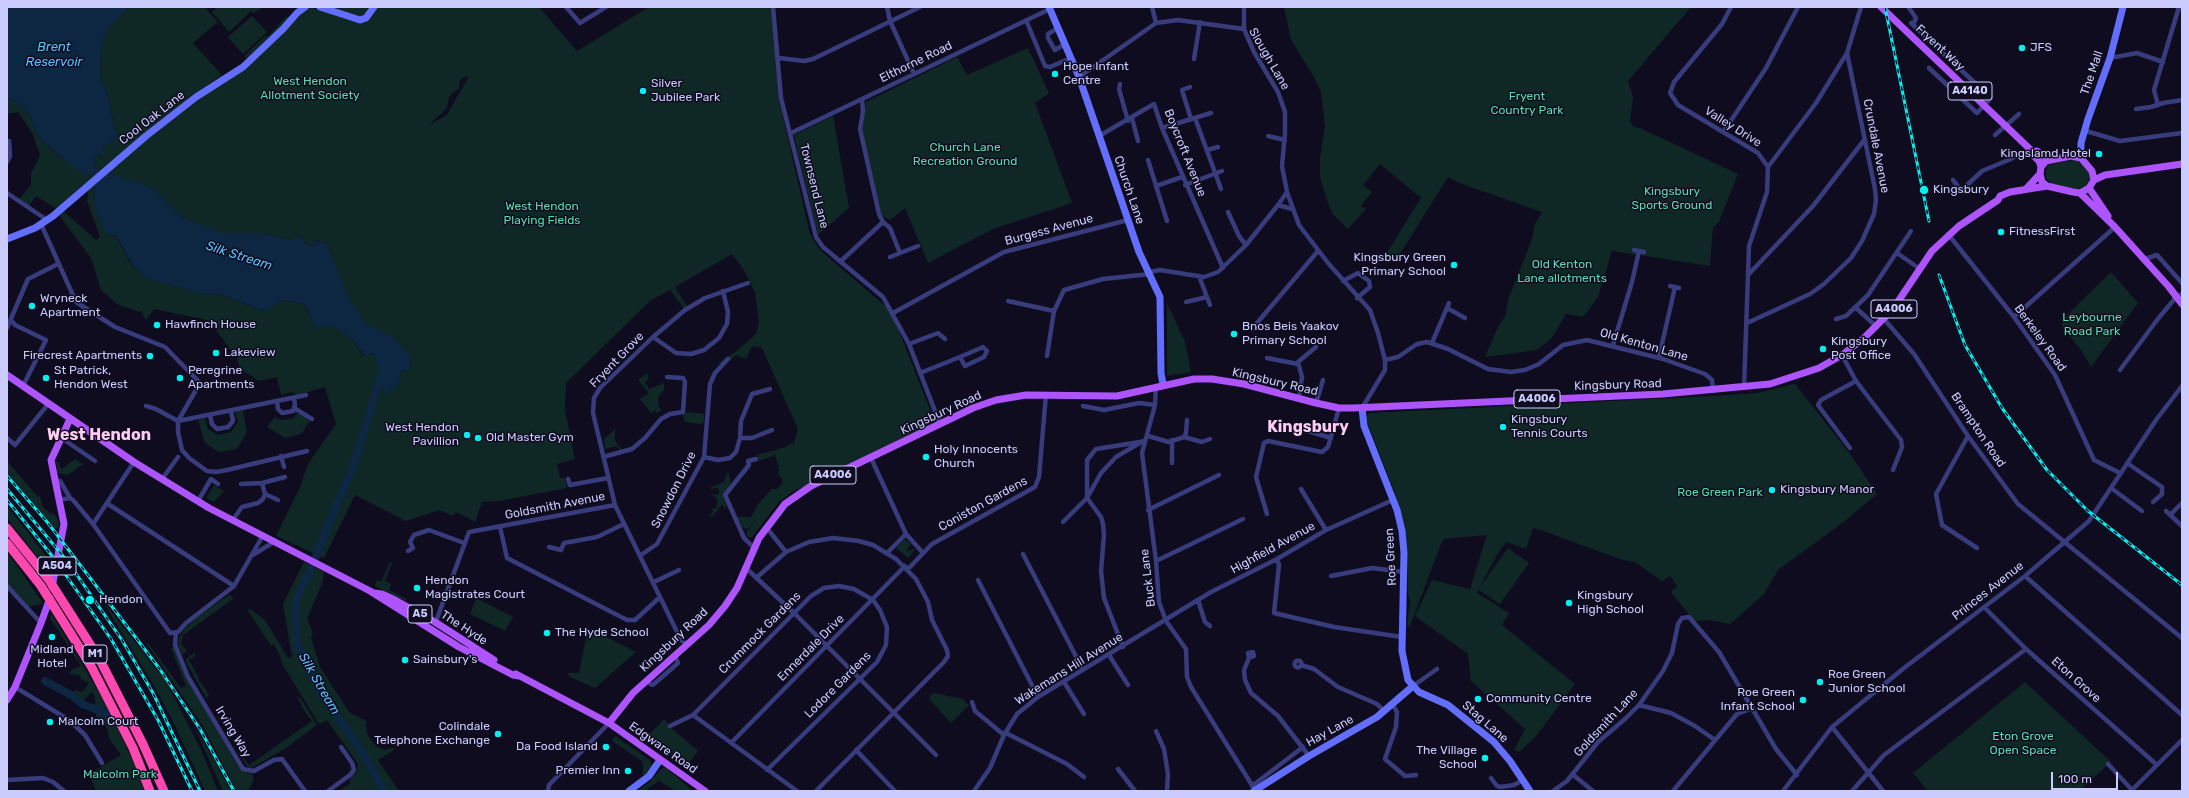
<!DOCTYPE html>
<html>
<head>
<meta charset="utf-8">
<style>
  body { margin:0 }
  #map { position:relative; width:2189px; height:798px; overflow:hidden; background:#0e0c1e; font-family:Rubik,sans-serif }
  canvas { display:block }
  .frame { position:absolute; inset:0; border:8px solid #cccbfe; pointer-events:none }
  .scale { position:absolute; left:2051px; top:772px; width:67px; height:18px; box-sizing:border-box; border:2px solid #cccbfe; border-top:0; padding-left:5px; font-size:12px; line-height:14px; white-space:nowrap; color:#cccbfe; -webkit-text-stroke:3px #0e0c1e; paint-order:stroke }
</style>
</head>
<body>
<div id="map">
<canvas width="2189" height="798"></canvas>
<div class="frame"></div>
<div class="scale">100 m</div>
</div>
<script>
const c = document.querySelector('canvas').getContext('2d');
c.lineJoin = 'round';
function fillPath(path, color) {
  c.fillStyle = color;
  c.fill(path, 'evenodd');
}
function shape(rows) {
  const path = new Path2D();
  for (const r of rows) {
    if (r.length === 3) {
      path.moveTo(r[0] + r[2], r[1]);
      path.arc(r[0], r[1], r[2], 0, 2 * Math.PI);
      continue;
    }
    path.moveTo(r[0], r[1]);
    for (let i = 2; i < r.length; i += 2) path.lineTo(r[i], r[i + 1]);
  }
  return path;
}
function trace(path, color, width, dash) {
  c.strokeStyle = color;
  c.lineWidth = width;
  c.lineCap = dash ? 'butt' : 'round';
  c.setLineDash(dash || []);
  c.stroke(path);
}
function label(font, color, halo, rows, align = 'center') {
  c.font = font + ' Rubik,sans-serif';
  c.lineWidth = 3;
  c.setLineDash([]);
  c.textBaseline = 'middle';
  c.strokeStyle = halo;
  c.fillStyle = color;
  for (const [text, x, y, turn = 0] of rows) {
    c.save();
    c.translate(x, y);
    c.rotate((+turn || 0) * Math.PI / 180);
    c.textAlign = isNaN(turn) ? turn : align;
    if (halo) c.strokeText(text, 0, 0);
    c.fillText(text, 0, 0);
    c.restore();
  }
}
fillPath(shape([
  [130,7,208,7,206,9,218,22,193,43,222,75,186,99,191,106,195,101,241,72,284,32,301,13,310,7,356,22,376,7,539,7,577,51,649,7,771,7,778,56,779,100,810,234,820,250,891,311,935,422,791,493,778,503,752,537,748,537,746,533,758,517,748,529,743,528,737,517,751,517,758,504,772,489,777,489,782,484,782,479,778,474,780,468,772,469,779,467,775,455,759,461,757,455,786,447,793,442,793,446,798,429,762,348,752,346,746,359,736,355,731,360,720,365,719,362,734,353,756,334,759,322,755,292,744,270,732,254,675,287,688,308,685,310,670,290,651,300,566,383,565,410,575,459,557,464,560,478,565,478,567,488,499,501,482,502,475,522,456,512,453,516,439,510,406,521,355,495,324,558,276,536,300,487,308,464,336,424,325,387,297,395,292,392,281,395,277,377,259,381,240,369,235,351,231,351,215,328,207,320,154,309,146,321,141,310,139,312,117,304,101,290,91,258,59,215,63,211,96,240,100,237,87,201,89,187,94,183,95,206,102,226,107,233,116,237,132,266,149,279,207,295,217,293,264,311,283,300,304,304,309,311,314,328,332,325,352,339,363,356,374,353,386,394,399,384,401,371,409,370,412,358,362,322,358,309,350,304,327,244,316,240,315,245,309,246,299,236,291,240,263,233,221,234,182,217,153,188,124,179,106,171,95,168,94,157,98,153,102,159,104,146,116,138,109,99,100,76,101,49,106,30],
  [469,76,447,115,429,125,447,108,449,97,459,88,460,79],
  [218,7,263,7,254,13,251,11,229,32,212,12],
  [323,7,357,8,372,7,368,13,361,18],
  [1284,7,1691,7,1628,81,1633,97,1630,121,1633,127,1640,128,1738,174,1719,222,1713,227,1710,266,1612,251,1598,297,1583,317,1566,314,1551,339,1537,350,1485,357,1498,327,1506,315,1508,300,1532,239,1535,224,1542,212,1462,184,1448,177,1398,257,1394,261,1386,264,1387,262,1383,259,1421,198,1380,164,1363,185,1372,192,1361,206,1366,209,1348,229,1333,214,1329,206,1320,177,1320,158,1325,126,1321,92,1314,77,1291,40],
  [252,16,267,32,243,54,228,37],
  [287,16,288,19,280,30,246,59,245,55,264,37,268,36],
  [1028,48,1049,93,1035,103,1072,203,993,229,928,263,905,208,890,220,881,215,862,131,866,102,957,57,967,75],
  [11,98,29,114,36,132,44,143,62,158,94,174,94,177,57,209,36,196,28,207,18,201,31,185,31,174,40,155,33,134,18,112,7,114,7,99],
  [833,116,849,208,818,235,794,135],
  [2074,160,2078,161,2090,173,2091,176,2086,186,2078,189,2052,184,2046,178,2046,170,2048,165],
  [2111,272,2138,303,2091,367,2083,353,2062,326,2062,320],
  [1167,303,1185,342,1191,372,1167,376],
  [647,373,649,379,645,382,649,389,664,383,664,390,658,397,659,408,662,410,657,413,655,410,651,413,640,399,649,393,638,380],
  [1795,384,1851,455,1877,494,1845,521,1778,570,1764,594,1730,624,1709,620,1694,621,1671,592,1677,586,1670,576,1662,581,1635,562,1623,560,1543,531,1533,528,1526,549,1506,542,1498,553,1480,587,1508,548,1529,563,1500,604,1479,590,1477,593,1509,613,1502,625,1575,684,1537,735,1519,752,1514,750,1525,729,1471,681,1468,654,1415,616,1432,580,1470,589,1487,535,1443,539,1410,626,1407,625,1410,602,1408,593,1407,546,1404,531,1395,493,1366,419,1367,416,1369,413,1714,396,1757,393],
  [243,410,247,432,237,449,219,452,205,443,198,420,205,418,208,429,218,435,231,432,238,422,235,412],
  [688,412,704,414,704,422,700,424,685,422,683,415],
  [296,414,300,414,310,421,301,434,285,438,267,427,275,417,281,420,294,418],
  [615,429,615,441,622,450,620,451,617,446,605,449,604,439],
  [75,459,83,464,68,475,58,473,56,461,60,463,59,466,62,469],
  [7,461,38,497,40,496,43,507,51,514,53,513,58,519,59,527,55,528,7,473],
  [728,471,731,483,722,495,727,507,725,508,722,504,713,516,709,517,713,512,712,508,715,509,718,503,716,497,711,495,719,494,718,488,711,489,711,487,724,482],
  [214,485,224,491,214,502,206,498],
  [7,506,51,562,49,572,7,518],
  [905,539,911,544,907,549,910,551,912,548,915,550,908,558,896,548],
  [7,553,15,563,43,603,28,607,7,584],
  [304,562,324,572,323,581,307,619,313,633,311,637,320,667,349,712,366,721,367,734,376,746,384,750,393,748,394,750,378,760,399,791,339,791,351,783,349,780,357,772,358,764,327,720,319,724,281,662,281,658,274,644,271,646,248,611,249,608,265,620,288,658,292,657,283,604],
  [390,562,392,563,385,581,391,584,389,590,407,599,406,601,375,586,377,580,381,582],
  [230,594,233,599,183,635,181,644,187,651,182,655,178,644,179,637,184,630,193,620],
  [100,597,167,683,202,752,218,791,205,791,172,719,153,684],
  [476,598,513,617,505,631,470,614],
  [51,613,103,699,133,761,145,791,96,791,89,774,121,755,110,740,106,726,96,716,95,697,92,692,83,701,72,695,75,690,82,692,89,683,81,679,79,675,70,674,71,670,81,666,50,618],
  [588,628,636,652,595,688,570,677,567,673,579,673],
  [148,643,181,688,186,686,171,648,174,648,187,678,235,761,242,771,253,774,253,782,249,789,250,791,237,791,203,726,147,644],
  [194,653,196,655,189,660,199,678,198,679,207,691,209,696,206,698,185,660],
  [2025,682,2111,762,2079,791,1928,791,1913,773],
  [935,693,963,699,969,705,951,723,929,699,931,694],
  [300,697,317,725,286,748,253,767,250,768,246,765,237,749,249,765,312,721,301,706,302,705,298,699],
  [664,719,671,728,698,751,686,767,646,738],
  [194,726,213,758,231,791,223,791],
  [615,736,650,760,652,766,644,776,642,774,643,772,643,762,612,741],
  [662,768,666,768,691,789,689,791,676,791,659,781,644,791,637,791,649,783]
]), '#102825');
fillPath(shape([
  [7,7,130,7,106,30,101,49,100,76,109,99,114,127,117,132,116,138,104,146,103,150,105,153,103,158,98,153,94,157,95,168,153,188,182,217,221,233,263,233,291,240,299,236,309,246,315,245,315,240,327,244,351,304,358,309,363,322,394,338,412,358,409,370,401,371,399,384,385,395,374,353,364,356,352,339,332,326,314,328,309,311,304,304,283,300,265,311,217,293,207,295,148,279,133,266,116,236,106,233,102,226,95,206,94,174,83,174,44,143,36,132,29,114,11,98,7,99]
]), '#0d2642');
trace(shape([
  [316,556,325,532,353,467,383,369],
  [311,568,296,600,296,643,319,690,367,760,384,791],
  [45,681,71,695,82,704,110,715]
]), '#0d2642', 8);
trace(shape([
  [566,7,580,23,606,7],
  [773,7,781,98,816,237,823,247,883,297,909,344,940,424],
  [887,7,890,21,914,74],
  [1152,7,1156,23],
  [1244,7,1244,29,1254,52,1278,92,1285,112,1285,133,1282,166,1287,192,1299,225,1328,263,1370,310,1378,333,1385,360,1385,370,1362,408],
  [1731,7,1722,24,1674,82,1670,93,1678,105,1758,153,1768,167,1767,192,1749,246,1744,388],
  [1909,8,1916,18,1913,25],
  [1026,20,1045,66,1050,67,1071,58],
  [1911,23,1991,98,1977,113,1929,68],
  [1058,28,1048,34,1048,38,1055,50,1065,44],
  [779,58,804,61,813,59,920,7],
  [2110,58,2137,53,2163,62],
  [1194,59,1200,22],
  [1079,77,1156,23,1178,20,1244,29],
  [1120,84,1119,89,1128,121],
  [1190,87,1182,90,1191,119],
  [2158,105,2154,90,2179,7],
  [2136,109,2151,107,2163,103,2182,100],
  [1132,118,1138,141],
  [1195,118,1221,189],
  [1162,128,1211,113],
  [1724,131,1766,68,1798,7],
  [2086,131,2120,141,2182,133],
  [791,133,1050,9],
  [1995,135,2019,114],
  [1099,136,1154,104,1162,128,1223,268],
  [1268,136,1285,140],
  [1207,150,1218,147],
  [1148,160,1167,221],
  [7,162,10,156,9,141],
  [1768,167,1816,103,1847,53,1861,7],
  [1953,180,1960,189,1965,187,1982,171,2011,159,2018,153,2021,153],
  [1185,185,1222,171],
  [1156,186,1182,177],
  [7,193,47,220],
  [1278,205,1292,209],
  [1228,212,1239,236,1246,245],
  [883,222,890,228,900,253],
  [41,224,76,302,115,327,165,347,200,383,178,421],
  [1948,234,2014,317,2055,375,2094,460,2120,473],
  [1634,250,1644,252],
  [1897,253,1920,269],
  [890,257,918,246],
  [2145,259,2157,255,2182,283],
  [841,261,883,222,879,214,860,129,863,111,862,99],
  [1149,272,1160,270,1204,277,1218,272,1246,245,1278,205,1287,192],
  [1748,275,1813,206,1865,139],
  [1199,276,1210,305],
  [1343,281,1358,273,1369,281,1370,287,1357,298],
  [1670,286,1679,288],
  [1008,301,1054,311],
  [1186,302,1207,297],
  [1447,308,1465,318],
  [1856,308,1877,327],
  [893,313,1004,252,1128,220],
  [2014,317,2115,227],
  [1836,319,1846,316,1868,295,1911,231],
  [1884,319,1914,354,1968,436,2018,504,2182,638],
  [11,320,15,325,46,340,23,386],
  [1747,323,1810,294,1824,284,1851,258,1862,241,1874,214,1876,200,1875,189,1847,53],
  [7,328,28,279,58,264],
  [1252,329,1318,251],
  [653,337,676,353,691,354,704,350,719,338,727,324,728,312,723,291],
  [1432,343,1449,303],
  [909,344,938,333,945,339],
  [1613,345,1632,282,1639,251],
  [1842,355,1856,381,1901,440,1902,447,1893,470],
  [1047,356,1054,311,1064,290,1103,279,1150,274],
  [1659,357,1675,287],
  [1267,358,1298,364],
  [1385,360,1398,357,1417,344,1427,342,1448,349,1488,369,1511,372,1525,370,1539,364,1563,345,1587,340,1663,359,1705,374,1712,380,1713,391],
  [2120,370,2157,320,2177,296,2182,294],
  [920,373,960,357,983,347,987,351,984,357,965,366,960,357],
  [1156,386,1155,405,1142,453,1156,561,1159,602,1166,621,1186,649,1187,677,1191,687,1255,790],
  [1299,397,1302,377,1298,362,1316,347],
  [277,401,278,409,282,413,293,411,295,405,294,398],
  [1316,403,1323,380],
  [146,406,156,409,178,421,178,432,182,450,189,458,207,471,216,472,227,470,307,451],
  [1083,406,1104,410,1139,403,1155,405],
  [294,408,312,419],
  [210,415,212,424,217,429,228,427,233,421,231,411],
  [178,421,306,395],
  [1291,426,1331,438],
  [1148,436,1169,442,1184,437,1202,442,1210,439],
  [1968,436,1936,494,1942,525,1977,548],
  [60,437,95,461],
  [1184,437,1186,433,1187,420],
  [7,438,15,445,49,403],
  [740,438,752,438,772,430],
  [1172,440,1172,463],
  [1850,448,1818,405,1821,400,1856,381],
  [281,456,284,467],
  [603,457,632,449,645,438,661,419,670,414,683,412,685,382,683,378,667,377],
  [704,457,718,460,730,458,736,452,740,438,741,421,752,394,770,389],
  [871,458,906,534,923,553],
  [2127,463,2162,487,2162,494,2153,502],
  [162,479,178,457],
  [568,479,570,485,608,478],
  [60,481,70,498],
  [241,484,262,483],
  [2111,488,2142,511],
  [1301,489,1326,530],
  [265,494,278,500],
  [59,500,70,498,73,500,93,524,170,633,178,632,186,623,234,586,262,537],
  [198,501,211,479,218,484],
  [108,504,234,586],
  [615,505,593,413,594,398,600,388,653,337,685,310,705,298,748,283],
  [1148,510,1219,475],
  [2166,511,2182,526],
  [1267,514,1256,477,1264,443,1268,441,1322,452,1328,447,1339,408],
  [2170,515,2182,503],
  [232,521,242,507,258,503,263,499,265,494,262,483,285,477],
  [1063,522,1087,498,1087,460,1096,449,1140,442],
  [93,524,134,462],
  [500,527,507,558,627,620,635,620,660,597],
  [766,527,786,552],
  [549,547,561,550,564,543,597,537,624,524],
  [754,548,744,538,725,495,749,465,748,461,756,459],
  [408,551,413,548,410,542,414,535,429,530,464,543],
  [887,553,906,534],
  [1023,554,1083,670],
  [641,555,657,544,704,457,710,384,715,373,728,359],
  [251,556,274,542],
  [1277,559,1279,565,1274,613,1334,627,1402,637],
  [1156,561,1243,519],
  [746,568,794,613,936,755],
  [908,569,932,544,1035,487,1039,477,1046,394],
  [1331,576,1372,568,1404,572],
  [2025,576,2182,715],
  [756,578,786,552,809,542,833,538,859,541,873,545,896,559,916,579,928,602,932,620,947,650,948,656,944,662,816,791],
  [978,580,1038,697],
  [654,582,679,570],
  [7,586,41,623],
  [1198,600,1205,622,1210,626],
  [1984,607,2026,649,2157,765],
  [435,624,469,532,615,505,681,640,687,645],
  [176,632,175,645,188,677,243,769,254,771,274,760,282,759,305,791],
  [1123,647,1104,598,1101,571,1104,535,1103,524,1101,517,1087,498,1101,473,1116,457,1143,441],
  [1109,655,1128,685],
  [1249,658,1248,653,1253,652,1254,656,1249,658,1244,670,1245,680,1251,693,1278,716,1309,756],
  [1298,664,3.5],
  [1301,665,1314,669,1338,687,1377,704,1385,712],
  [646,681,652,685,654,684,678,663,675,655],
  [1064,682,1084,714],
  [1413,686,1437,669],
  [15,687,69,720,85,735,102,763],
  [972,702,975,711,1004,735],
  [1393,705,1397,712,1396,727,1385,759,1405,776,1416,775],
  [1639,705,1671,713,1695,726,1715,740],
  [693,715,797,791],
  [670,726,693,715,811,596,824,588,839,586,854,589,873,600,880,610,887,627,886,645,877,662,767,770],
  [1832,727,1883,791],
  [1156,731,1164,749,1168,774,1167,791],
  [1006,733,1067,764,1084,777],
  [731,743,905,566],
  [856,750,895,791],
  [2108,764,2133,791],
  [1118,769,1135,791],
  [1572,774,1593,791],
  [1491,778,1497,786,1501,787,1514,785,1523,780],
  [7,780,43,778,53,782,64,791],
  [1252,786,1303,747],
  [328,791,350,775,354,770,352,763,341,747],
  [548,791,549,785,609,723],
  [974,791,990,768,1004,735,1017,714,1038,697,1211,592,1277,559,1326,530,1393,500],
  [1553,791,1567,781,1598,742,1625,719,1639,705,1663,671,1672,653,1678,624,1682,618,1689,617,1719,652,1776,749,1797,775],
  [1673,791,1737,714,1753,708],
  [1783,791,1832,727,1904,668,2025,576,2089,521,2156,420,2182,386],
  [1852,791,1884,755,2026,649],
  [2131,791,2182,740]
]), '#383c7d', 4.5);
trace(shape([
  [320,7,360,20,366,18,374,7],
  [1049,7,1079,77,1139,252,1160,297,1161,373,1163,384],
  [2081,158,2081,143,2088,119,2110,58,2123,7],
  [7,239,35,228,53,216,146,136,196,97,243,67,283,29,297,13,305,7],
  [1362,408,1364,426,1397,510,1402,531,1404,553,1402,651,1408,680,1419,692,1448,705,1494,742,1510,761,1530,791],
  [629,791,649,776,660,760],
  [1254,791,1309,756,1377,717,1413,686]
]), '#646efc', 7);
trace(shape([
  [1881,7,2033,152,2033,155,2039,161,2041,167],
  [2033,152,2037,151,2049,160],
  [2071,156,2081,158,2092,171,2094,180,2089,188,2080,193,2073,192,2047,186,2042,182,2040,174,2041,167,2046,161,2071,156],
  [2094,180,2105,175,2182,164],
  [2027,188,2040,174],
  [2089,188,2108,216],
  [2080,193,2115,227,2169,287,2182,304],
  [7,375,134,462,209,508,370,591,459,647,513,675,519,676],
  [52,587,64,524,51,460,70,419],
  [374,593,382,594,395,600,435,622,494,660],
  [516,674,609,723,705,791],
  [7,700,15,687,41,623,50,598],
  [609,723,633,693,709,625,725,606,737,588,759,538,785,504,811,486,973,408,996,400,1026,395,1117,396,1194,379,1212,379,1244,384,1316,403,1339,408,1353,408,1663,394,1770,384,1819,368,1842,355,1863,339,1893,309,1932,251,1959,226,1998,200,2000,196,2010,192,2047,186]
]), '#ad54fc', 7);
trace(shape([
  [7,528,49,580,100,660,143,744,164,791],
  [7,543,41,586,91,666,133,748,150,791]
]), '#fc48af', 9);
const rail = shape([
  [1885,7,1929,221],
  [1939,275,1965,345,2002,408,2047,470,2088,511,2182,585],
  [7,476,48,523,159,668,200,729,234,791],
  [7,489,68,562,122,640,153,693,200,791],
  [7,500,53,557,111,639,158,720,192,791]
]);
trace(rail, '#04eff0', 3);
trace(rail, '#0e0c1e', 1.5, [4.5]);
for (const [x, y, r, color] of [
  [2022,48,4,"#04eff0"],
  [1055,74,4,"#04eff0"],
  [643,91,4,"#04eff0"],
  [2099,154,4,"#04eff0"],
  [1924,190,5,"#04eff0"],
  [2001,232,4,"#04eff0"],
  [1454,265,4,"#04eff0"],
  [32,306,4,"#04eff0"],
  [157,325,4,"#04eff0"],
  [1234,334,4,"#04eff0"],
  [1823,349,4,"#04eff0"],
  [216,353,4,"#04eff0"],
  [150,356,4,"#04eff0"],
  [46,378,4,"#04eff0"],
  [180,378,4,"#04eff0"],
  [1503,427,4,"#04eff0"],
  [467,435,4,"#04eff0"],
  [478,438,4,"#04eff0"],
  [926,457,4,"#04eff0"],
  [1772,490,4,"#04eff0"],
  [417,588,4,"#04eff0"],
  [90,600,5,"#04eff0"],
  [1569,603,4,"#04eff0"],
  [547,633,4,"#04eff0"],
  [52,637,4,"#04eff0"],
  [405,660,4,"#04eff0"],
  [1820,682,4,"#04eff0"],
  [1478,699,4,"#04eff0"],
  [1803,700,4,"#04eff0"],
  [50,722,4,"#04eff0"],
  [498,734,4,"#04eff0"],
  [606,747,4,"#04eff0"],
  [1485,758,4,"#04eff0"],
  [628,771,4,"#04eff0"]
]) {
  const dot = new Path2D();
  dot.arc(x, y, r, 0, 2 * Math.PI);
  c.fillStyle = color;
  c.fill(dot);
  trace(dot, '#0e0c1e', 1.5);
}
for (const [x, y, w] of [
  [1970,91,44],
  [1894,309,46],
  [1537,399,46],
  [833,475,46],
  [57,566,38],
  [420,614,24],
  [95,654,24]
]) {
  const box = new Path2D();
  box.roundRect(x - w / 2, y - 9, w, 18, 3);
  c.fillStyle = '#0e0c1e';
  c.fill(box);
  trace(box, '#cccbfe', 1);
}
label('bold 11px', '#cccbfe', null, [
  ["A4140",1970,91],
  ["A4006",1894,309],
  ["A4006",1537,399],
  ["A4006",833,475],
  ["A504",57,566],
  ["A5",420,614],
  ["M1",95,654]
]);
label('12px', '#cccbfe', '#0e0c1e', [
  ["Fryent Way",1940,48,43],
  ["Slough Lane",1269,59,60],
  ["Elthorne Road",916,62,-26],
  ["The Mall",2092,73,-71],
  ["Cool Oak Lane",152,118,-38],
  ["Valley Drive",1733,127,32],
  ["Crundale Avenue",1876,146,79],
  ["Boycroft Avenue",1185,153,68],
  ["Townsend Lane",814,186,76],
  ["Church Lane",1129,190,71],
  ["Burgess Avenue",1049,230,-15],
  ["Berkeley Road",2040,338,54],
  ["Old Kenton Lane",1644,345,16],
  ["Fryent Grove",617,360,-46],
  ["Kingsbury Road",1275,382,13],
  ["Kingsbury Road",1618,385,-2],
  ["Kingsbury Road",941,413,-25],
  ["Brampton Road",1978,430,56],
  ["Snowdon Drive",674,490,-63],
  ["Coniston Gardens",983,504,-29],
  ["Goldsmith Avenue",555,506,-11],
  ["Highfield Avenue",1273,548,-29],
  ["Roe Green",1391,557,-93],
  ["Buck Lane",1148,578,-97],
  ["Princes Avenue",1988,591,-38],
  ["The Hyde",464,628,33],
  ["Crummock Gardens",760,633,-45],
  ["Kingsbury Road",674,640,-43],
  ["Ennerdale Drive",811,648,-45],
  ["Wakemans Hill Avenue",1069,669,-32],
  ["Eton Grove",2076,680,42],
  ["Lodore Gardens",838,685,-45],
  ["Stag Lane",1485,722,41],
  ["Goldsmith Lane",1606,723,-47],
  ["Hay Lane",1330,731,-29],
  ["Irving Way",233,732,59],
  ["Edgware Road",663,748,35]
]);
label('12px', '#cccbfe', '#0e0c1e', [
  ["JFS",2030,48],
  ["Hope Infant",1063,67],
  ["Centre",1063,81],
  ["Silver",651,84],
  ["Jubilee Park",651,98],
  ["Kingslamd Hotel",2091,154,"right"],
  ["Kingsbury",1933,190],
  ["FitnessFirst",2009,232],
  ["Kingsbury Green",1446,258,"right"],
  ["Primary School",1446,272,"right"],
  ["Wryneck",40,299],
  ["Apartment",40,313],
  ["Hawfinch House",165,325],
  ["Bnos Beis Yaakov",1242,327],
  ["Primary School",1242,341],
  ["Kingsbury",1831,342],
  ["Post Office",1831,356],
  ["Lakeview",224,353],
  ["Firecrest Apartments",142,356,"right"],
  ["St Patrick,",54,371],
  ["Hendon West",54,385],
  ["Peregrine",188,371],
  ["Apartments",188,385],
  ["Kingsbury",1511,420],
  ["Tennis Courts",1511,434],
  ["West Hendon",459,428,"right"],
  ["Pavillion",459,442,"right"],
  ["Old Master Gym",486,438],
  ["Holy Innocents",934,450],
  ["Church",934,464],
  ["Kingsbury Manor",1780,490],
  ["Hendon",425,581],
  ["Magistrates Court",425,595],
  ["Kingsbury",1577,596],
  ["High School",1577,610],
  ["Hendon",99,600],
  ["The Hyde School",555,633],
  ["Midland",52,650,"center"],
  ["Hotel",52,664,"center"],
  ["Sainsbury's",413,660],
  ["Roe Green",1828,675],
  ["Junior School",1828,689],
  ["Roe Green",1795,693,"right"],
  ["Infant School",1795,707,"right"],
  ["Community Centre",1486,699],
  ["Malcolm Court",58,722],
  ["Colindale",490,727,"right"],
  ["Telephone Exchange",490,741,"right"],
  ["Da Food Island",598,747,"right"],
  ["The Village",1477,751,"right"],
  ["School",1477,765,"right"],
  ["Premier Inn",620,771,"right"]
], 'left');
label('12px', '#59dcaf', '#0e0c1e', [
  ["West Hendon",310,82],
  ["Allotment Society",310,96],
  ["Fryent",1527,97],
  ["Country Park",1527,111],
  ["Church Lane",965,148],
  ["Recreation Ground",965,162],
  ["Kingsbury",1672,192],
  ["Sports Ground",1672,206],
  ["West Hendon",542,207],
  ["Playing Fields",542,221],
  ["Old Kenton",1562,265],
  ["Lane allotments",1562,279],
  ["Leybourne",2092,318],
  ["Road Park",2092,332],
  ["Roe Green Park",1720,493],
  ["Eton Grove",2023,737],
  ["Open Space",2023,751],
  ["Malcolm Park",120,775]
]);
label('italic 13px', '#5bc0fc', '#0e0c1e', [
  ["Brent",54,47],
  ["Reservoir",54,62],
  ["Silk Stream",239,256,18],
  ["Silk Stream",319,684,60]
]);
label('bold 16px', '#fecdf1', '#0e0c1e', [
  ["Kingsbury",1308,427],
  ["West Hendon",99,435]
]);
</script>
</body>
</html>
